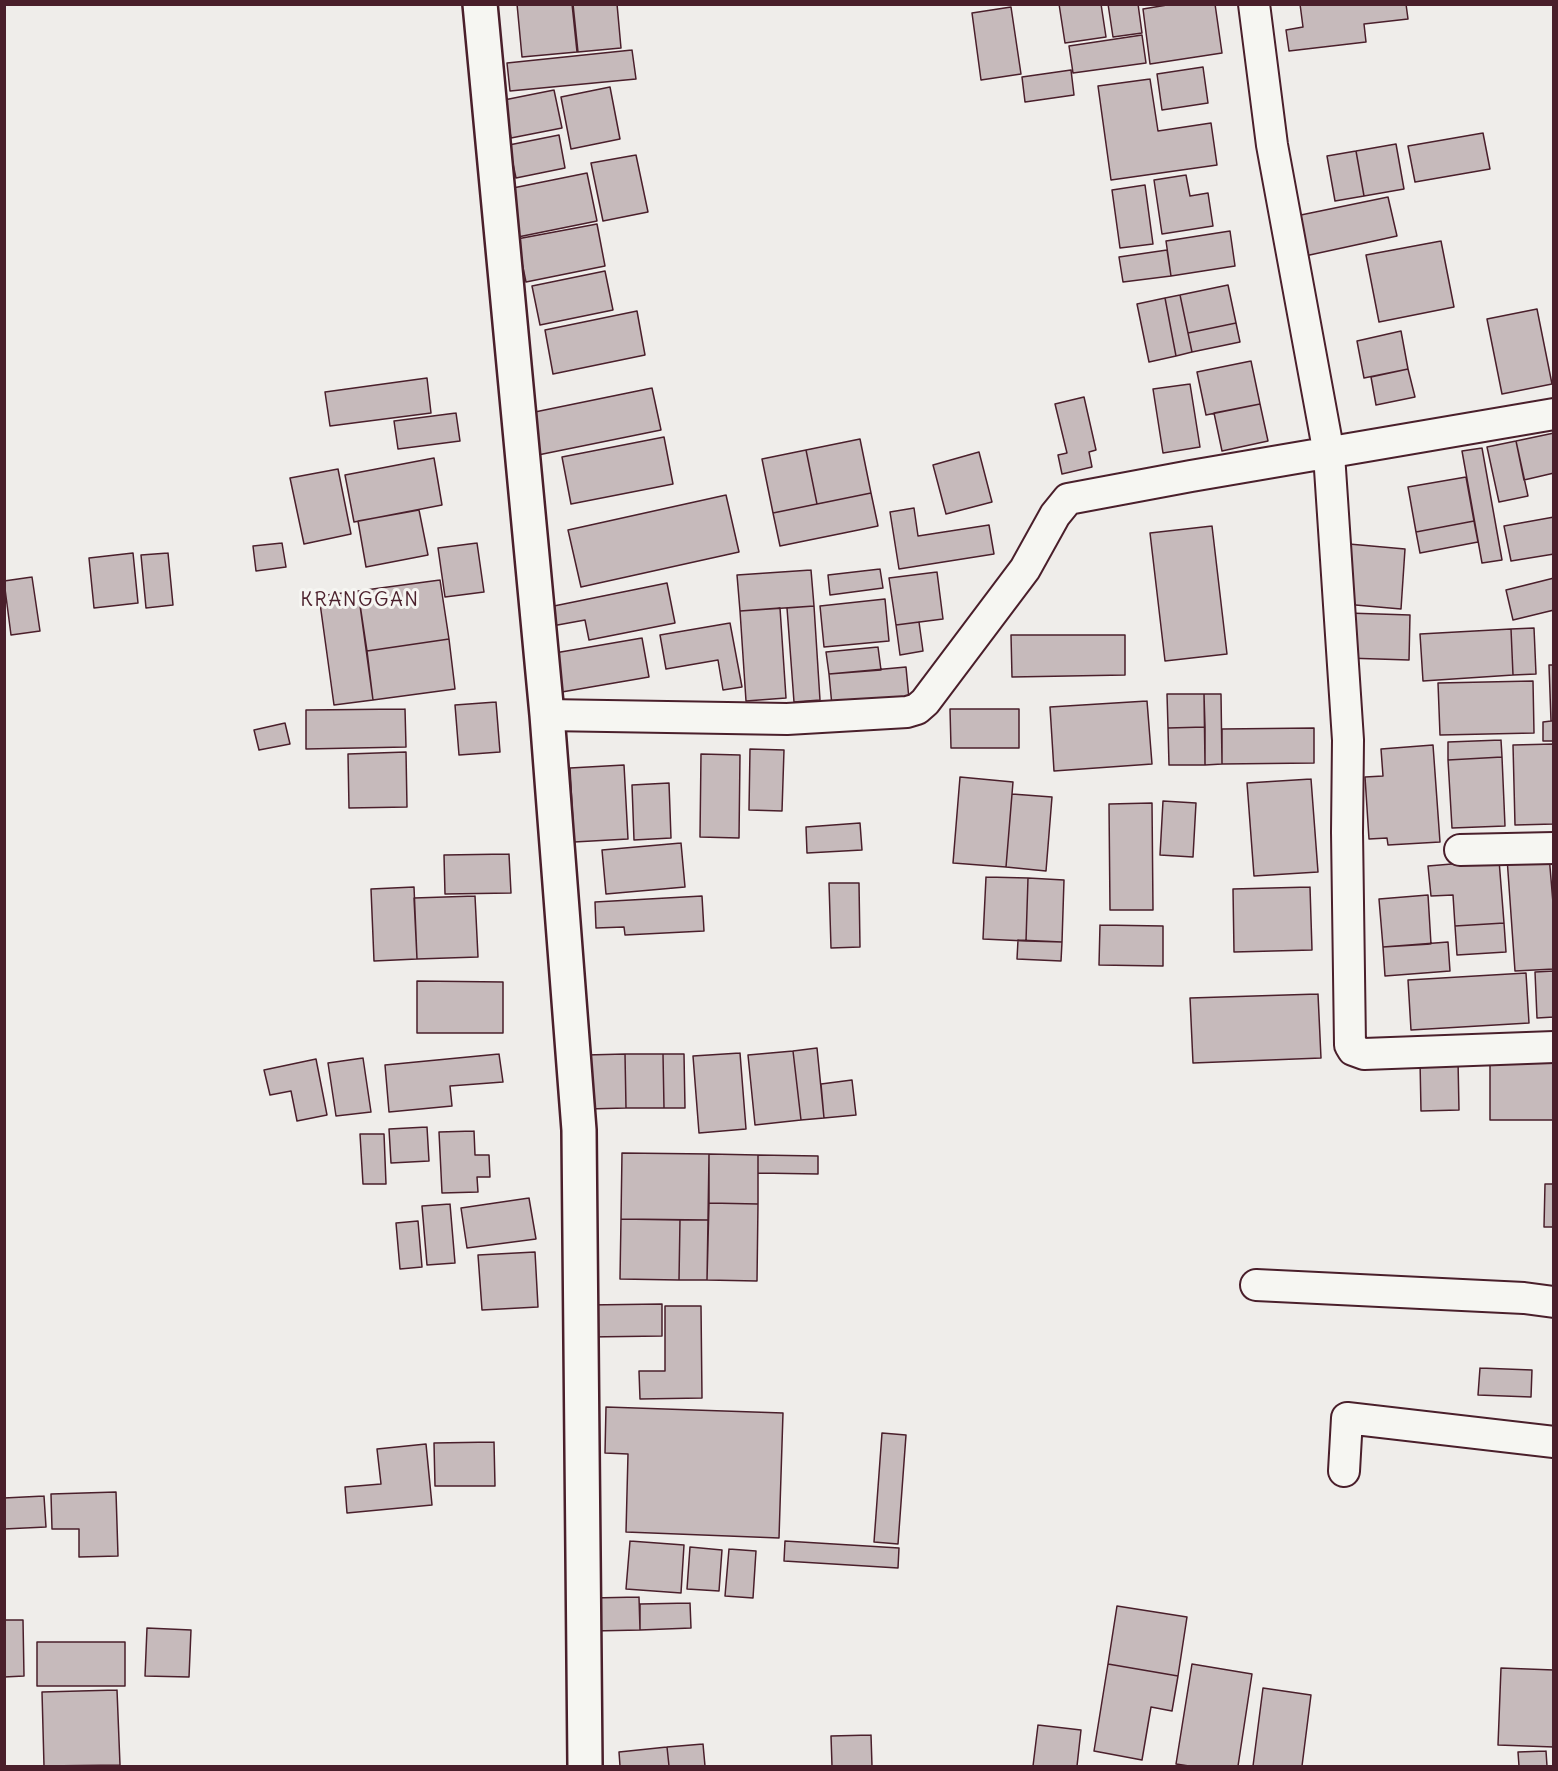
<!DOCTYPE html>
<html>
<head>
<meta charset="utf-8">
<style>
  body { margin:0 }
  #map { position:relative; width:1558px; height:1771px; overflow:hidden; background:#efedea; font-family:Delius,sans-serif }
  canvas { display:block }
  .frame { position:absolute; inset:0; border:6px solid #4a1f2b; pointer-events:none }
</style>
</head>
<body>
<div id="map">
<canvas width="1558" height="1771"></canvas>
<div class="frame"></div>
</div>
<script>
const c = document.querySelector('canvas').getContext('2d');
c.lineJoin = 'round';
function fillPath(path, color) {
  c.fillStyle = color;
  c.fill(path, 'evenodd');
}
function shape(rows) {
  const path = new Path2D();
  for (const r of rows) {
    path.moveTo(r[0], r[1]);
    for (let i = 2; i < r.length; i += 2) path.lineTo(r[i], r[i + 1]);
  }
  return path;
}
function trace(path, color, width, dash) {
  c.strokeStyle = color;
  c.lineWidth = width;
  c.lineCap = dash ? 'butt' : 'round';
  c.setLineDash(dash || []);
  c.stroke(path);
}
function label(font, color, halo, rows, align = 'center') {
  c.font = font + ' Delius,sans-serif';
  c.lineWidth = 6;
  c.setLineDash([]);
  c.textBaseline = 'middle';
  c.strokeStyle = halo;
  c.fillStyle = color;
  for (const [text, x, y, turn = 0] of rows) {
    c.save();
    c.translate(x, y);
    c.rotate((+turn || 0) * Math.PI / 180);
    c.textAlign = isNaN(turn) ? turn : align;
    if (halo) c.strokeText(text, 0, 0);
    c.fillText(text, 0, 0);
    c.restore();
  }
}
const building = shape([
  [517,4,572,4,577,52,522,57,517,4],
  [573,4,617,4,621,48,578,52,573,4],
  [1059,4,1101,4,1106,37,1065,43,1059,4],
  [1108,4,1138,4,1142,33,1113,37,1108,4],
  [1173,4,1215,4,1222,53,1150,64,1143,9,1173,4],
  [1300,4,1406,4,1408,19,1364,24,1366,42,1289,51,1286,30,1303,27,1300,4],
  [1011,7,1021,74,981,80,972,13,1011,7],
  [1142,35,1146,63,1073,73,1069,46,1142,35],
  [632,50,636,79,510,91,507,63,632,50],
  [1203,67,1208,103,1162,110,1157,74,1203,67],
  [1071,70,1074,95,1025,102,1022,77,1071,70],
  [1150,79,1158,131,1211,123,1217,165,1111,180,1098,86,1150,79],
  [610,87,620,139,571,149,561,97,610,87],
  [554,90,562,128,511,138,504,100,554,90],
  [1483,133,1490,169,1415,182,1408,146,1483,133],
  [559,135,565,168,516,178,509,145,559,135],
  [1396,144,1404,189,1364,196,1356,151,1396,144],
  [1356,151,1364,196,1335,201,1327,156,1356,151],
  [636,155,648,212,603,221,591,163,636,155],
  [587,173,597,221,518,237,508,189,587,173],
  [1186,175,1190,196,1208,193,1213,226,1162,234,1154,180,1186,175],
  [1145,185,1153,244,1120,248,1112,190,1145,185],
  [1388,197,1397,236,1305,256,1296,216,1388,197],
  [597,224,605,266,526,282,517,239,597,224],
  [1230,231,1235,266,1171,276,1166,241,1230,231],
  [1441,241,1454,307,1379,322,1366,255,1441,241],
  [1167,250,1171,276,1123,282,1119,257,1167,250],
  [605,271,613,310,540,325,532,286,605,271],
  [1228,285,1236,323,1188,333,1180,295,1228,285],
  [1180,295,1192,352,1176,356,1165,298,1180,295],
  [1165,298,1176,356,1149,362,1137,304,1165,298],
  [1537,309,1552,384,1502,394,1487,319,1537,309],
  [637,311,645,355,553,374,545,330,637,311],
  [1236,323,1240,342,1192,352,1188,333,1236,323],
  [1401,331,1408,369,1364,378,1357,341,1401,331],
  [1251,361,1260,404,1206,415,1197,372,1251,361],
  [1408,369,1415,397,1376,405,1371,377,1408,369],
  [427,378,431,413,330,426,325,392,427,378],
  [1190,384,1200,447,1163,453,1153,389,1190,384],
  [652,388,661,430,538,455,530,413,652,388],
  [1084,397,1096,450,1089,452,1092,467,1062,474,1058,455,1067,453,1055,404,1084,397],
  [1260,404,1268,441,1222,451,1214,413,1260,404],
  [456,413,460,441,398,449,394,421,456,413],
  [1554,433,1554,473,1524,480,1516,441,1554,433],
  [664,437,673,484,571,504,562,457,664,437],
  [860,439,871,493,817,504,806,450,860,439],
  [1516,441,1528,496,1499,502,1487,447,1516,441],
  [1482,448,1502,560,1482,563,1462,451,1482,448],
  [806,450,817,504,773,513,762,459,806,450],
  [979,452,992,502,946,514,933,465,979,452],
  [434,458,442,505,354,522,345,475,434,458],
  [338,469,351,534,304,544,290,478,338,469],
  [1466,477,1474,521,1416,532,1408,487,1466,477],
  [871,493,878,526,780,546,773,513,871,493],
  [726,495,739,552,581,587,568,530,726,495],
  [914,508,918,536,989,525,994,554,899,569,890,512,914,508],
  [419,510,428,555,366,567,358,521,419,510],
  [1554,517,1554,554,1511,561,1504,526,1554,517],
  [1474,521,1478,542,1420,553,1416,532,1474,521],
  [1212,526,1227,654,1165,661,1150,533,1212,526],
  [282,543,286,567,256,571,253,546,282,543],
  [477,543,484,592,445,597,438,548,477,543],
  [1349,544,1405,549,1401,609,1344,604,1349,544],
  [133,553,138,603,94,608,89,558,133,553],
  [168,553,173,605,146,608,141,555,168,553],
  [880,569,883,588,830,595,828,575,880,569],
  [811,570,814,606,740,611,737,575,811,570],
  [937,572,943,619,896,625,889,578,937,572],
  [32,577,40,631,11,635,4,581,32,577],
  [1554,578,1554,610,1513,620,1506,590,1554,578],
  [440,580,449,639,367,651,358,591,440,580],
  [667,583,675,623,589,640,585,620,552,626,549,607,667,583],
  [358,591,373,700,334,705,319,596,358,591],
  [885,599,889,641,824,647,820,606,885,599],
  [814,606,820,700,794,702,787,608,814,606],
  [780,608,786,698,746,701,740,611,780,608],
  [1347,613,1410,615,1409,660,1346,658,1347,613],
  [919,622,923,651,900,655,896,625,919,622],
  [730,623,742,687,723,690,718,660,666,669,660,635,730,623],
  [1534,628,1536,674,1513,675,1511,629,1534,628],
  [1511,629,1513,675,1423,681,1420,634,1511,629],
  [1011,635,1125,635,1125,675,1012,677,1011,635],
  [642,638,649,677,556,693,549,654,642,638],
  [449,639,455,689,373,700,367,651,449,639],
  [878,647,881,670,829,674,826,652,878,647],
  [1549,665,1554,665,1554,721,1551,721,1549,665],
  [906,667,909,699,832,706,829,674,906,667],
  [1533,681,1534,733,1440,735,1438,683,1533,681],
  [1167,694,1204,694,1205,727,1168,728,1167,694],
  [1204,694,1221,694,1222,764,1205,765,1204,694],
  [1147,701,1152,764,1054,771,1050,707,1147,701],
  [496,702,500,752,459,755,455,705,496,702],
  [405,709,406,747,306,749,306,710,405,709],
  [950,709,1019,709,1019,748,951,748,950,709],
  [1551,721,1554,721,1554,741,1543,741,1543,722,1551,721],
  [285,723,290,744,259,750,254,730,285,723],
  [1205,727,1205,765,1169,765,1168,728,1205,727],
  [1314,728,1314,763,1222,764,1222,729,1314,728],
  [1501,740,1502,757,1448,760,1448,742,1501,740],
  [1554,744,1554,824,1515,825,1513,745,1554,744],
  [1433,745,1440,842,1388,845,1387,838,1369,839,1365,777,1383,776,1381,749,1433,745],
  [750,749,784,750,782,811,749,810,750,749],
  [406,752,407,807,349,808,348,754,406,752],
  [701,754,740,755,739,838,700,837,701,754],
  [1502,757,1505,826,1452,828,1448,760,1502,757],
  [624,765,628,839,574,842,570,768,624,765],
  [960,777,1013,782,1006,867,953,863,960,777],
  [1311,779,1318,872,1254,876,1247,783,1311,779],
  [669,783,671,838,634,840,632,785,669,783],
  [1012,794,1052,797,1046,871,1006,867,1012,794],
  [1163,801,1196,803,1193,857,1160,855,1163,801],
  [1152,803,1153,910,1110,910,1109,804,1152,803],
  [860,823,862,850,807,853,806,827,860,823],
  [681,843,685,887,606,894,602,850,681,843],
  [509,854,511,893,445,894,444,855,509,854],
  [1549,855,1554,915,1554,969,1515,971,1507,858,1549,855],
  [1499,860,1504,923,1455,926,1453,895,1431,896,1428,866,1499,860],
  [986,877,1028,878,1026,941,983,939,986,877],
  [1028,878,1064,880,1062,942,1026,941,1028,878],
  [829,883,859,883,860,947,831,948,829,883],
  [414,887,417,959,374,961,371,889,414,887],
  [1310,887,1312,950,1234,952,1233,889,1310,887],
  [1428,895,1431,944,1383,947,1379,899,1428,895],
  [475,896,478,957,417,959,414,898,475,896],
  [702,896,704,931,625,935,624,927,596,928,595,902,702,896],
  [1504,923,1506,952,1457,955,1455,926,1504,923],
  [1100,925,1163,926,1163,966,1099,965,1100,925],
  [1018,940,1062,942,1061,961,1017,959,1018,940],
  [1448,942,1450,971,1385,976,1383,947,1448,942],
  [1554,971,1554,1017,1537,1018,1535,972,1554,971],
  [1526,973,1529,1023,1411,1030,1408,980,1526,973],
  [417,981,503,982,503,1033,417,1033,417,981],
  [1318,994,1321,1058,1193,1063,1190,998,1318,994],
  [817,1048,824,1118,801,1120,793,1051,817,1048],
  [793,1051,801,1120,755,1125,748,1055,793,1051],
  [740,1053,746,1129,699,1133,693,1056,740,1053],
  [499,1054,503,1082,450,1086,452,1106,389,1112,385,1065,499,1054],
  [625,1054,626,1108,587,1109,586,1055,625,1054],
  [625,1054,663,1054,664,1108,626,1108,625,1054],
  [663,1054,684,1054,685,1108,664,1108,663,1054],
  [363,1058,371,1112,336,1116,328,1063,363,1058],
  [1554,1058,1554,1120,1490,1120,1490,1059,1554,1058],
  [316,1059,327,1115,297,1121,291,1091,270,1095,264,1070,316,1059],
  [1458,1060,1459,1110,1421,1111,1420,1061,1458,1060],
  [852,1080,856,1115,824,1118,821,1084,852,1080],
  [427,1127,429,1161,391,1163,389,1129,427,1127],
  [474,1131,475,1155,489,1155,490,1177,477,1177,478,1192,442,1193,439,1132,474,1131],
  [360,1134,384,1134,386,1184,363,1184,360,1134],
  [622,1153,709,1154,708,1220,621,1219,622,1153],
  [709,1154,758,1155,758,1204,709,1203,709,1154],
  [758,1155,818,1156,818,1174,758,1173,758,1155],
  [1545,1184,1554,1184,1554,1227,1544,1227,1545,1184],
  [529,1198,536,1239,467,1248,461,1208,529,1198],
  [709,1203,758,1204,757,1281,707,1280,709,1203],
  [450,1204,455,1263,427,1265,422,1206,450,1204],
  [621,1219,680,1220,679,1280,620,1279,621,1219],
  [680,1220,708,1220,707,1280,679,1280,680,1220],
  [418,1221,422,1267,400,1269,396,1223,418,1221],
  [535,1252,538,1307,482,1310,478,1255,535,1252],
  [662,1304,662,1336,588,1337,587,1305,662,1304],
  [665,1306,701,1306,702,1398,640,1399,639,1371,665,1371,665,1306],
  [1480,1368,1532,1370,1531,1397,1478,1395,1480,1368],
  [606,1407,783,1413,779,1538,626,1532,628,1454,605,1453,606,1407],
  [882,1433,906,1435,898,1544,874,1542,882,1433],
  [494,1442,495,1486,435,1486,434,1443,494,1442],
  [426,1444,432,1505,347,1513,345,1487,381,1484,377,1449,426,1444],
  [116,1492,118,1556,79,1557,79,1529,52,1529,51,1494,116,1492],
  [44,1496,46,1527,4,1529,4,1498,44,1496],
  [630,1541,684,1545,681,1593,626,1589,630,1541],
  [785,1541,899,1548,898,1568,784,1561,785,1541],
  [690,1547,722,1550,719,1591,687,1589,690,1547],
  [729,1549,756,1551,753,1598,725,1596,729,1549],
  [639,1597,640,1630,593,1631,592,1598,639,1597],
  [690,1603,691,1628,640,1630,640,1604,690,1603],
  [1117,1606,1187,1617,1178,1676,1108,1664,1117,1606],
  [4,1620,23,1620,24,1676,4,1677,4,1620],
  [147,1628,191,1630,189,1677,145,1676,147,1628],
  [37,1642,125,1642,125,1686,37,1686,37,1642],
  [1108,1664,1178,1676,1172,1711,1151,1707,1142,1760,1094,1751,1108,1664],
  [1192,1664,1252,1674,1238,1766,1189,1766,1176,1764,1192,1664],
  [1501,1668,1554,1670,1554,1747,1498,1745,1501,1668],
  [1263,1688,1311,1695,1302,1766,1253,1766,1263,1688],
  [117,1690,120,1765,44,1766,42,1692,117,1690],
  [1038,1725,1081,1730,1077,1766,1033,1766,1038,1725],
  [871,1735,872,1766,832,1766,831,1736,871,1735],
  [703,1744,705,1766,669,1766,667,1747,703,1744],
  [667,1747,669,1766,620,1766,619,1752,667,1747],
  [1546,1751,1547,1766,1519,1766,1518,1752,1546,1751]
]);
fillPath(building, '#c6babb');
trace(building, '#4a1f2b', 1.5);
const minor = shape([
  [1254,4,1272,145,1329,454,1348,740,1347,832,1350,1045,1353,1050,1364,1054,1554,1047],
  [547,715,787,719,907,712,917,709,925,702,1025,569,1055,515,1068,499,1191,476,1554,414],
  [1460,850,1554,848],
  [1256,1285,1524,1298,1554,1302],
  [1344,1471,1347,1418,1554,1442]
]);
const tertiary = shape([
  [480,4,547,715,579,1130,585,1766]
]);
trace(minor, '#4a1f2b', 34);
trace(tertiary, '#4a1f2b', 38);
trace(minor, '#f6f6f2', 30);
trace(tertiary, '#f6f6f2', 33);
c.letterSpacing = '1.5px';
label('20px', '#4a1f2b', '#f6f6f2', [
  ["KRANGGAN",360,600]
]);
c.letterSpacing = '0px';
</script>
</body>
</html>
